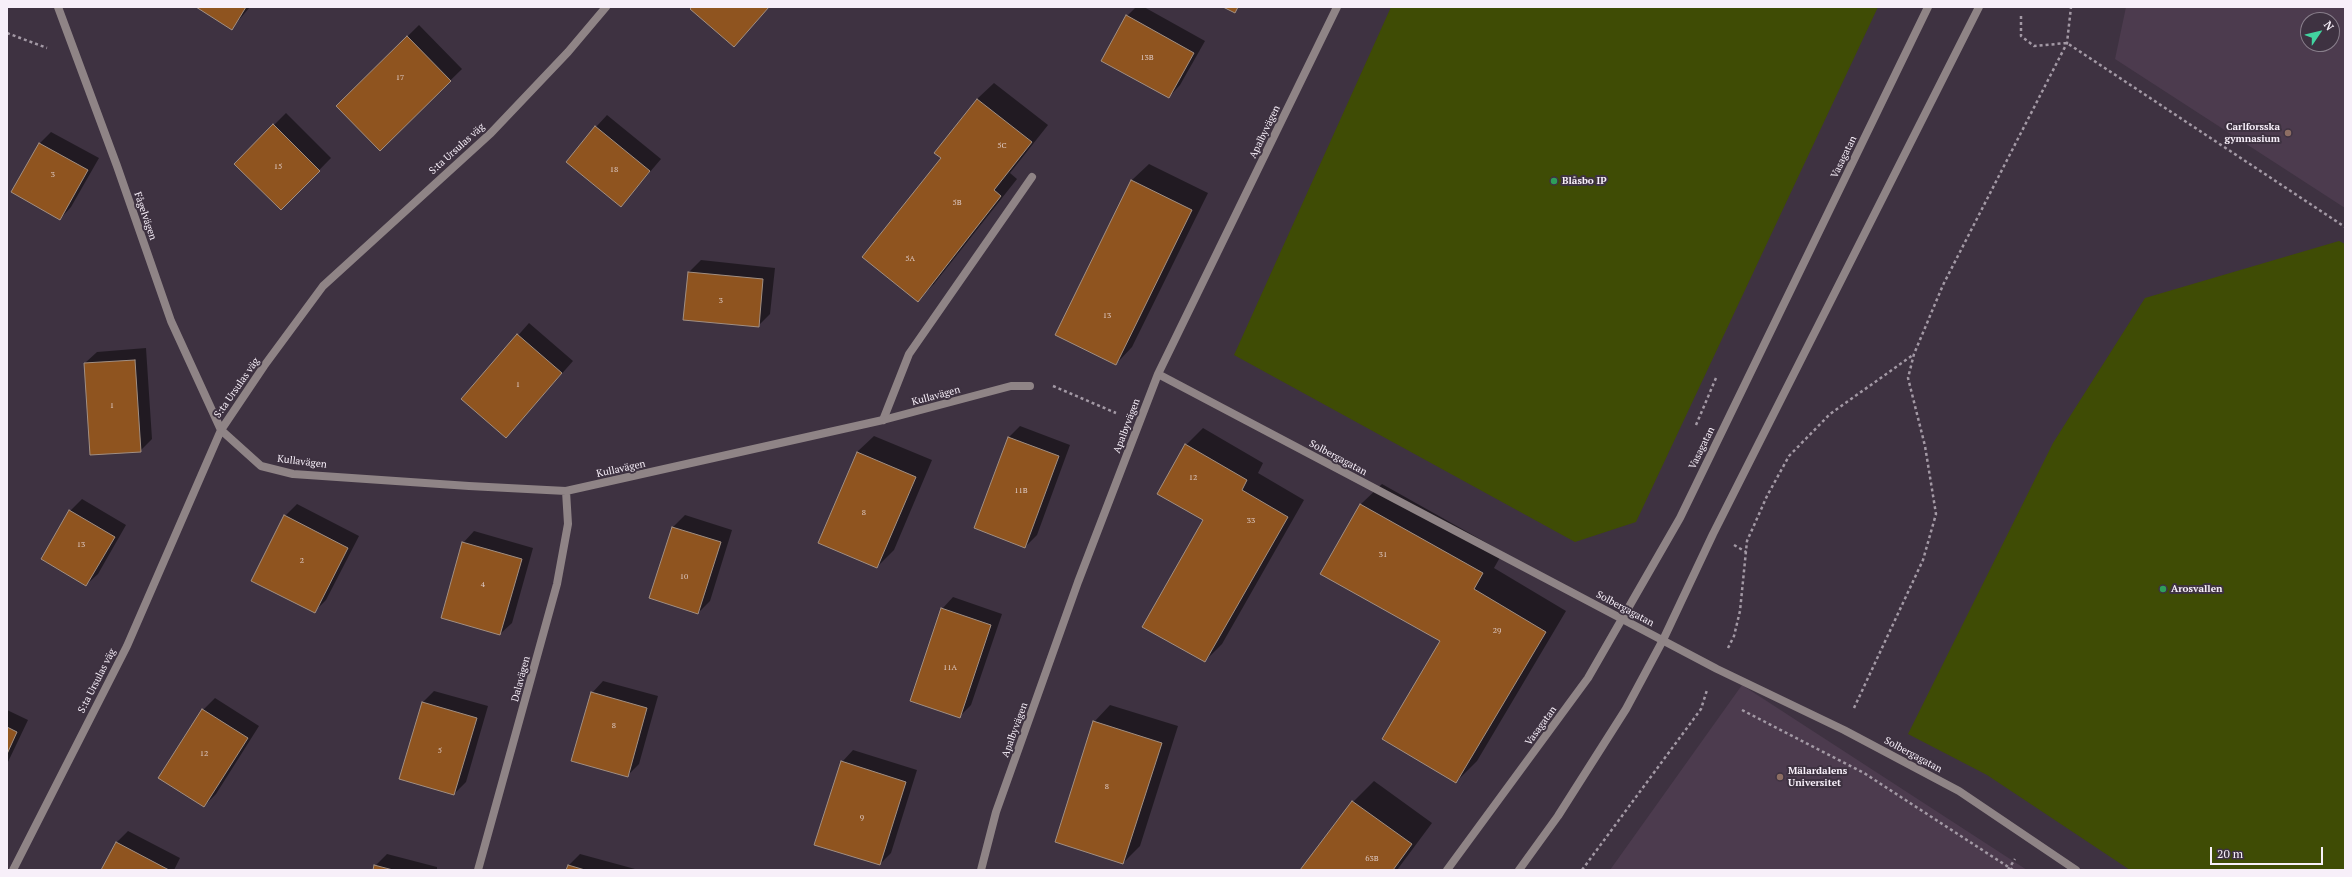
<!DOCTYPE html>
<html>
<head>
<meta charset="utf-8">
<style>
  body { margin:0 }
  #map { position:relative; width:2352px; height:877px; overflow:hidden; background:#3e3241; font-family:"PT Serif",serif }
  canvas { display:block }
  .frame { position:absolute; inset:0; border:8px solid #f7eff9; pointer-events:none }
  .north { position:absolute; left:2300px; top:12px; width:40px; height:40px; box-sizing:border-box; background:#3e3241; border:1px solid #887e8b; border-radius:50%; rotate:55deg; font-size:11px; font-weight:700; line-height:16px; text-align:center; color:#f7eff9 }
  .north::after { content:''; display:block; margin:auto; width:14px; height:18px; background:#42d4a0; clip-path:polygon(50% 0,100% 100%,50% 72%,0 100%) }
  .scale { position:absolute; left:2210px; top:847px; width:113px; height:18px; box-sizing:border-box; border:2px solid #f7eff9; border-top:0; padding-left:5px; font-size:12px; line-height:14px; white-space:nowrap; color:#f7eff9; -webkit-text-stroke:3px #3e3241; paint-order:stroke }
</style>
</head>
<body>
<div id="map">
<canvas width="2352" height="877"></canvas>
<div class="frame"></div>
<div class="north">N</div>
<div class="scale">20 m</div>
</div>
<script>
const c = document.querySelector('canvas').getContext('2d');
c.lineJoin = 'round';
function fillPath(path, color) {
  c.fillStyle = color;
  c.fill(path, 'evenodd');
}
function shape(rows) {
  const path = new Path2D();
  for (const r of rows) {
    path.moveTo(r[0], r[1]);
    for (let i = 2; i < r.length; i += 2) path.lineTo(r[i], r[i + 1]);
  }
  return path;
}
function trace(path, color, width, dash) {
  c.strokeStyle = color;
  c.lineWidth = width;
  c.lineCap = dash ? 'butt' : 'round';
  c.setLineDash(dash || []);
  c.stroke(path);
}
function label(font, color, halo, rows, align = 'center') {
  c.font = font + ' "PT Serif",serif';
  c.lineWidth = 4;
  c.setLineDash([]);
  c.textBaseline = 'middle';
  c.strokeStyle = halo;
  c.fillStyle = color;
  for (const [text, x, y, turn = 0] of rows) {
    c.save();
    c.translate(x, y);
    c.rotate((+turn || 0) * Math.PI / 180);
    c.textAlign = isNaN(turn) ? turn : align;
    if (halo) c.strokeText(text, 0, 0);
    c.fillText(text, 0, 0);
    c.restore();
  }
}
fillPath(shape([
  [2126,7,2345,7,2345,208,2115,59],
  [2308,20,2332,20,2332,44,2308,44],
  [1742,685,2027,870,1610,870]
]), '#4c3b4e');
fillPath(shape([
  [1391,7,1878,7,1636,522,1575,542,1234,355],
  [2339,241,2345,244,2345,870,2130,870,1987,775,1908,734,2053,443,2145,298]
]), '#3f4c05');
fillPath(shape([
  [198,7,250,7,232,28],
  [693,7,769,7,734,46],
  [1136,7,1144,7,1205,41,1180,85,1169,97,1127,16],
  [419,25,462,69,380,149,337,106],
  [994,83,1048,125,1010,173,1017,179,934,284,918,300,942,158,935,153,977,99],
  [286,113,331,158,281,209,235,164],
  [607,115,661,159,621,206,596,127],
  [51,132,99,158,71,207,60,219,12,192,40,143],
  [1149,164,1208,193,1132,347,1116,364,1132,180],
  [701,260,775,268,770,314,758,326,685,319,689,272],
  [529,323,573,361,506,437,462,399],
  [146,348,152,439,140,451,85,363,97,352],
  [1020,426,1070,445,1037,535,1025,547,1008,438],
  [1203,428,1263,463,1258,473,1304,500,1222,644,1205,661,1204,520,1186,445],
  [874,436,932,460,894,550,877,567,857,452],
  [1382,484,1503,552,1494,568,1566,611,1477,761,1456,782,1442,641,1322,574,1361,504],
  [82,499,126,525,98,574,86,585,70,511],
  [297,504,359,536,326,600,314,612,285,516],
  [685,515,732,530,710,601,698,613,651,598,673,527],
  [474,531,533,548,512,623,500,634,463,543],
  [953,597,1002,614,971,705,960,716,942,609],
  [603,681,658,696,639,764,627,776,592,693],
  [434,691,488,706,466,782,454,794,423,702],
  [215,698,259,726,216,794,204,806,203,710],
  [1110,705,1178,726,1140,846,1123,863,1094,722],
  [7,710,28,720,7,764],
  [853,750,917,770,891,853,880,864,842,762],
  [1374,781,1432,823,1397,870,1302,870,1353,802],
  [128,831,180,858,174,870,102,870,117,842],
  [387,854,437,867,437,870,374,870,375,866],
  [580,854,635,869,635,870,567,870,568,866]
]), '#0007');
const building = shape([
  [196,7,246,7,232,30,196,7],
  [692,7,769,7,734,47,690,9,692,7],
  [1223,7,1238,7,1235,13,1223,7],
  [1126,15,1194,53,1169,98,1101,61,1126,15],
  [407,36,451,81,380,151,336,106,407,36],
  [977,99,1032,142,994,190,1001,196,918,302,862,257,941,158,934,153,977,99],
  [273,124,320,171,281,210,234,164,273,124],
  [595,126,650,171,621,207,566,162,595,126],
  [39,143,88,170,60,220,11,192,39,143],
  [1131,180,1192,210,1116,365,1055,335,1131,180],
  [688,272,763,279,759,327,683,320,688,272],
  [517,334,562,373,506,438,461,399,517,334],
  [135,360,141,452,90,455,84,363,135,360],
  [1008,437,1059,456,1025,548,974,528,1008,437],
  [1185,444,1247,480,1242,490,1288,517,1205,662,1142,627,1203,520,1157,494,1185,444],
  [857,452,916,477,877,568,818,543,857,452],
  [1360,504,1483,573,1474,589,1546,632,1456,783,1382,739,1440,641,1320,574,1360,504],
  [69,510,115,537,86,586,41,559,69,510],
  [284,515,348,548,315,613,251,581,284,515],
  [672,527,721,542,698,614,649,598,672,527],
  [462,542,522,559,500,635,441,618,462,542],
  [941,608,991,625,960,718,910,701,941,608],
  [591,692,647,708,628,777,571,761,591,692],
  [422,702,477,718,454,795,399,779,422,702],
  [202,709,248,738,204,807,158,778,202,709],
  [1093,721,1162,743,1123,864,1055,842,1093,721],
  [7,727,17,732,7,754,7,727],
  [841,761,906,782,880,865,814,845,841,761],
  [1352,801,1412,844,1393,870,1300,870,1352,801],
  [116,842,169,870,101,870,116,842],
  [374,865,393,870,373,870,374,865],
  [568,865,585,870,566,870,568,865]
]);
fillPath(building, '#8f541f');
trace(building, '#a28f82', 1);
trace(shape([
  [2021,16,2021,36,2034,46,2067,43,2345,227],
  [7,33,47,48],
  [1053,386,1116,413],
  [1696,425,1716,378],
  [1734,545,1746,552],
  [1728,648,1734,636,1740,611,1747,541,1767,496,1789,456,1830,414,1913,355],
  [1854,708,1923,560,1936,514,1925,446,1908,378,1914,354,1943,285,2067,43,2071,7],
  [1742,710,1864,773,2013,870],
  [1582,870,1701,709,1707,690],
  [2008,870,2015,859]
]), '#a399a5', 2.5, [3, 3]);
trace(shape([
  [883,420,909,354,1032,177]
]), '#8f8486', 8);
trace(shape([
  [58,7,117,166,171,321,221,430,261,466,293,474,469,486,566,491,883,420,1011,386,1030,386],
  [1158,374,1717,669,1844,730,1959,791,2076,870],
  [13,870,127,646,221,430,264,366,323,286,491,133,568,52,606,7],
  [478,870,557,584,568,524,566,491],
  [981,870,996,812,1078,582,1158,374,1337,7]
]), '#8f8486', 8);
trace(shape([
  [1447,870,1588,678,1680,518,1928,7],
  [1519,870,1558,816,1626,709,1663,640,1713,534,1979,7]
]), '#8f8486', 8);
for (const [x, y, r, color] of [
  [2288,133,4,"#8d6e63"],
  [1554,181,4,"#2e9e5b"],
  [2163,589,4,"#2e9e5b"],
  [1780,777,4,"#8d6e63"]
]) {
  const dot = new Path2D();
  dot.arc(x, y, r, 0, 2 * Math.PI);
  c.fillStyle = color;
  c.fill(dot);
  trace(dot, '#3e3241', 1.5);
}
label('8px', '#ddc8c2', null, [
  ["13B",1147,58],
  ["17",400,78],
  ["5C",1002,146],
  ["15",278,167],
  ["18",614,170],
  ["3",53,175],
  ["5B",957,203],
  ["5A",910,259],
  ["3",721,301],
  ["13",1107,316],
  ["1",518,385],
  ["1",112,406],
  ["12",1193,478],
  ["11B",1021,491],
  ["8",864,513],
  ["33",1251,521],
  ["13",81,545],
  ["31",1383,555],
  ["2",302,561],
  ["10",684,577],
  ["4",483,585],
  ["29",1497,631],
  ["11A",950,668],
  ["8",614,726],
  ["5",440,751],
  ["12",204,754],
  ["8",1107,787],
  ["9",862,818],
  ["63B",1372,859]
]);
label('bold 10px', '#f7eff9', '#3e3241', [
  ["Carlforsska",2280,127,"right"],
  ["gymnasium",2280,139,"right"],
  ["Blåsbo IP",1562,181],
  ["Arosvallen",2171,589],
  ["Mälardalens",1788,771],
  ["Universitet",1788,783]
], 'left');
label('10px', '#f7eff9', '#3e3241', [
  ["Apalbyvägen",1265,132,-64],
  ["S:ta Ursulas väg",457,149,-42],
  ["Vasagatan",1844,157,-64],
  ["Fågelvägen",145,216,71],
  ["S:ta Ursulas väg",237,388,-55],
  ["Kullavägen",936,396,-15],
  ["Apalbyvägen",1127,426,-69],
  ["Vasagatan",1702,448,-64],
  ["Solbergagatan",1338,458,28],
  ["Kullavägen",302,462,7],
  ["Kullavägen",621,469,-12],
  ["Solbergagatan",1625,609,28],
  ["Dalavägen",521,679,-75],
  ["S:ta Ursulas väg",97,681,-63],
  ["Vasagatan",1541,726,-54],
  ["Apalbyvägen",1015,730,-70],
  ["Solbergagatan",1913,755,28]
]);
</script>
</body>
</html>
